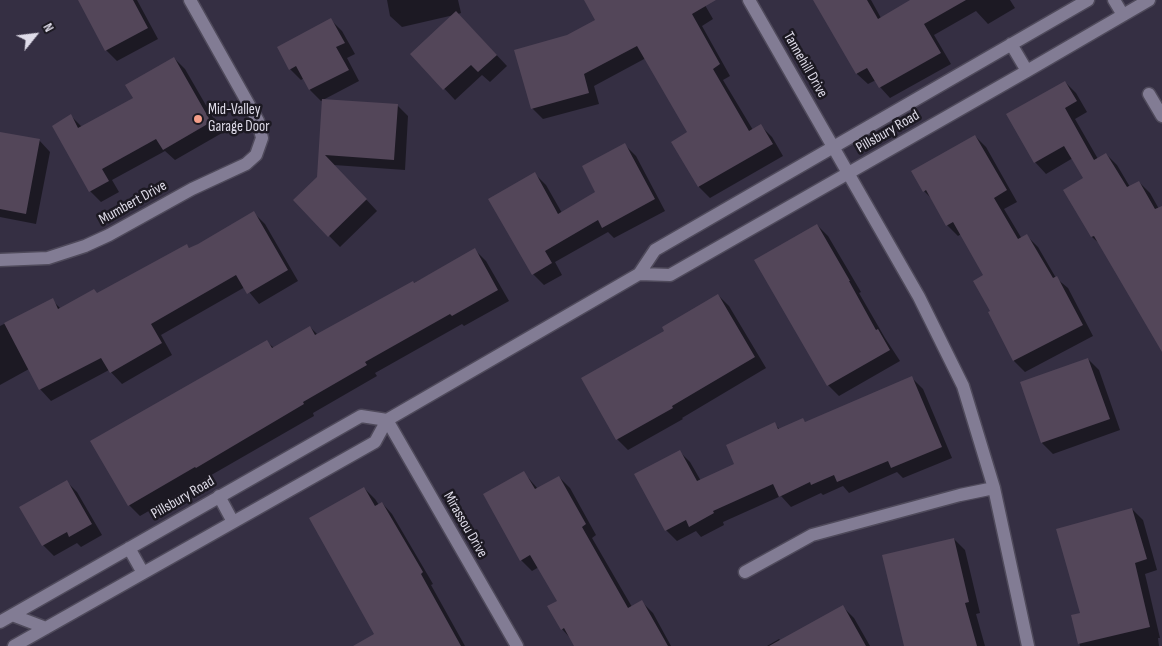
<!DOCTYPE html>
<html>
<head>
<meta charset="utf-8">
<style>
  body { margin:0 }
  #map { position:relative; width:1162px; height:646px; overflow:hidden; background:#352f43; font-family:"Sofia Sans Condensed",sans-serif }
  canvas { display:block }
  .north { position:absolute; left:10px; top:10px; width:50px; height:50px; -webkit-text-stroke:4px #1c1922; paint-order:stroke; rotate:61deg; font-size:14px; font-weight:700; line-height:20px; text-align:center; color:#dfdce9 }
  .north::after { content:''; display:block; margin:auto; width:18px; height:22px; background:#dfdce9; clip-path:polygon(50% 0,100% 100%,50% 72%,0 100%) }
</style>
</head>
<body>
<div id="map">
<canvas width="1162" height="646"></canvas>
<div class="north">N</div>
</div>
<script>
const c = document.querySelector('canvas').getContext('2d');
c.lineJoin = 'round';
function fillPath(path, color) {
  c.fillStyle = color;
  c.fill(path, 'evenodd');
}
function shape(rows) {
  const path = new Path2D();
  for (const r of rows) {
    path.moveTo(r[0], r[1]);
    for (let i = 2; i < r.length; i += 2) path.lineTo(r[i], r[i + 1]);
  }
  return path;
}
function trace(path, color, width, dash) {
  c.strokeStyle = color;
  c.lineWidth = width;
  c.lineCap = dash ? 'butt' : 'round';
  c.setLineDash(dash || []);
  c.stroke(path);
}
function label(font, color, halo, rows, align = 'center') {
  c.font = font + ' "Sofia Sans Condensed",sans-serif';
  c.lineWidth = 5;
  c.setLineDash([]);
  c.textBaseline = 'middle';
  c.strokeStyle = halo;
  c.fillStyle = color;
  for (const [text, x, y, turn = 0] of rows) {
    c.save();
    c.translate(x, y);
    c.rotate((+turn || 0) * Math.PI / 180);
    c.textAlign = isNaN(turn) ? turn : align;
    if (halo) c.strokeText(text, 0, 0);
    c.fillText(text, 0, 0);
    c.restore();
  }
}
fillPath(shape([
  [88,0,137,0,158,39,117,61,106,50],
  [387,0,458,0,461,13,458,14,507,66,490,82,482,75,455,100,412,54,454,15,402,27,390,16],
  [597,0,702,0,713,19,702,26,730,76,723,80,753,130,761,126,772,137,783,156,710,198,699,187,689,133,646,58,594,86,599,104,543,119,532,108,568,36,597,21],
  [814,0,871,0,881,18,913,0,1010,0,1015,8,988,24,976,11,934,35,951,64,890,98,880,87,876,80,868,84,857,74],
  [331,20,342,31,355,54,347,58,359,81,321,101,310,90,304,78,301,80,290,69],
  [174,58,185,69,222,133,175,160,165,151,112,180,119,192,101,202,90,191,53,126,71,116,82,127,134,98],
  [1065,82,1076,93,1087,112,1075,119,1098,159,1106,154,1117,165,1130,187,1139,182,1150,193,1159,209,1162,209,1162,350,1102,246,1092,237,1065,190,1085,178,1073,158,1046,174,1035,162,1008,115],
  [324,100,397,105,408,116,405,170,334,165,377,211,340,247,294,200,318,177],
  [0,133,39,140,50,152,36,224,0,217],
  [975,136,986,147,1017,202,1004,209,1022,239,1027,236,1038,247,1056,278,1068,288,1093,336,1025,372,1014,361,990,312,992,311,984,275,961,234,958,236,947,225,931,198,924,191],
  [625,145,636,156,665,211,614,238,608,232,555,262,562,275,544,285,533,274,535,174,546,185,562,213,597,192],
  [254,213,265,224,298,281,259,304,245,287,161,335,172,355,122,384,109,370,51,401,40,389,29,369,0,385,0,326,52,300,61,309,98,294,187,245,190,249],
  [817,225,828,236,861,292,859,293,885,338,900,361,839,396,828,385],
  [475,250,486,261,509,301,464,326,462,324,375,373,377,376,313,413,314,416,140,516,129,505,266,341,274,348,310,327,318,335],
  [718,295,729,306,766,368,682,418,683,419,628,450,617,439,665,331],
  [1088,359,1099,370,1120,430,1053,454,1042,443,1021,383],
  [912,378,923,389,952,458,903,478,897,472,849,493,843,486,823,495,821,493,791,507,781,496,723,522,724,525,701,537,696,531,677,541,666,530,679,451,690,462,701,481,736,465,775,424,780,430,803,420,806,423],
  [524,473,538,489,559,477,570,488,596,535,592,538,632,607,642,602,653,613,671,646,575,646,571,639,562,629,559,601,539,567,532,571,521,560],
  [66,481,77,492,102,535,81,547,77,543,54,556,43,545,21,508],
  [364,488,375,499,379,505,382,503,392,514,433,584,431,585,465,646,371,646,376,634],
  [1132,509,1143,520,1157,570,1145,574,1160,638,1158,638,1159,646,1080,646,1073,616,1082,613],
  [954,539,965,550,980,613,976,614,985,646,905,646],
  [843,607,854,618,870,646,767,646,779,639,781,641]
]), '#0007');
fillPath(shape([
  [78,0,133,0,148,28,105,51],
  [584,0,716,0,692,14,720,64,713,69,749,131,761,124,773,144,698,187,671,142,687,132,637,46,584,74,589,93,531,109,514,50,567,35,595,20],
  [813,0,867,0,878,19,910,0,966,0,924,24,941,53,879,88,867,68,856,74],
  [456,11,497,55,478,72,471,65,443,90,410,54],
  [331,18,345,43,336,47,349,70,309,90,296,66,289,70,277,47],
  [174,57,211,122,163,150,156,139,102,169,109,181,89,192,52,126,71,114,78,128,133,98,125,85],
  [1065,81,1077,101,1065,108,1094,160,1106,153,1127,187,1139,181,1155,209,1162,206,1162,352,1094,236,1091,237,1063,190,1083,178,1064,146,1034,163,1006,114],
  [322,99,398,104,394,160,325,155,367,199,328,237,293,200,317,177],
  [0,132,40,139,26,214,0,209],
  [975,135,1007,190,994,198,1018,239,1027,234,1053,278,1057,276,1083,325,1013,361,988,312,990,311,973,281,983,275,953,222,946,226,926,190,923,192,911,171],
  [625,143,655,199,602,228,598,220,545,251,552,263,532,275,488,199,535,172,558,214,595,192,582,166],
  [254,211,288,270,247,294,236,275,151,324,162,343,110,373,101,358,39,390,4,323,53,298,58,309,94,289,97,293,187,244,189,248,198,244],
  [817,224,850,281,849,281,876,330,878,329,890,350,827,386,754,260],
  [475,248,498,290,452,316,450,314,365,362,367,365,303,402,304,404,196,468,195,467,128,506,90,441,267,340,272,348,310,326,315,335,413,281,414,283],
  [718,294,755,357,672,406,673,408,616,440,581,378,664,331,662,327],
  [1088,358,1110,419,1041,443,1020,382],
  [912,376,942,447,891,468,888,461,837,482,834,475,811,485,810,482,779,497,773,484,713,511,714,513,689,527,686,520,665,531,634,474,680,450,697,481,734,464,726,445,775,422,778,429,803,418,805,422],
  [524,471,535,489,559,476,586,524,582,527,628,608,642,600,668,646,574,646,564,628,561,630,547,606,557,601,530,555,520,561,483,494],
  [67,480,92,524,69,537,67,532,42,546,19,507],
  [364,487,375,506,382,502,423,572,421,574,461,646,353,646,374,634,309,518],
  [1132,508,1147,559,1135,563,1150,627,1078,644,1071,615,1080,613,1056,529],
  [954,538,969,602,965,603,977,646,904,646,882,555],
  [843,605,866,646,769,646]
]), '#534659');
const minor = shape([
  [749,0,919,297,963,386,994,488,1028,646],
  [1114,0,1123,15],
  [1011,44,1027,71],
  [1149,94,1162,116],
  [0,260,48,258,85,246,109,235,192,189,246,164,256,155,262,138,258,121,190,0],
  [639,274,670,275,1027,71,1149,0],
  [387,420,517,646],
  [219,496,233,522],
  [129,548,143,573],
  [745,572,812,535,960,495,994,488],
  [12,615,46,628],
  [0,622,361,416,387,420],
  [14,646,375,442,387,420,639,274,655,250,1088,0]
]);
trace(minor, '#4f4a5b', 15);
trace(minor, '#827c94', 12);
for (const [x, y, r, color] of [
  [198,119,5,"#f49e89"]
]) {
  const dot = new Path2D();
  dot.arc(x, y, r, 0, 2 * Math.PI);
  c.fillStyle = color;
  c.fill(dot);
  trace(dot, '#1c1922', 2);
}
label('15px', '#dfdce9', '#1c1922', [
  ["Tannehill Drive",805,65,60],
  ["Pillsbury Road",888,132,-30],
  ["Mumbert Drive",133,203,-29],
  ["Pillsbury Road",183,498,-30],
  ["Mirassou Drive",465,525,60]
]);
label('15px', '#dfdce9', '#1c1922', [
  ["Mid-Valley",208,110],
  ["Garage Door",208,127]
], 'left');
</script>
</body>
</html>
